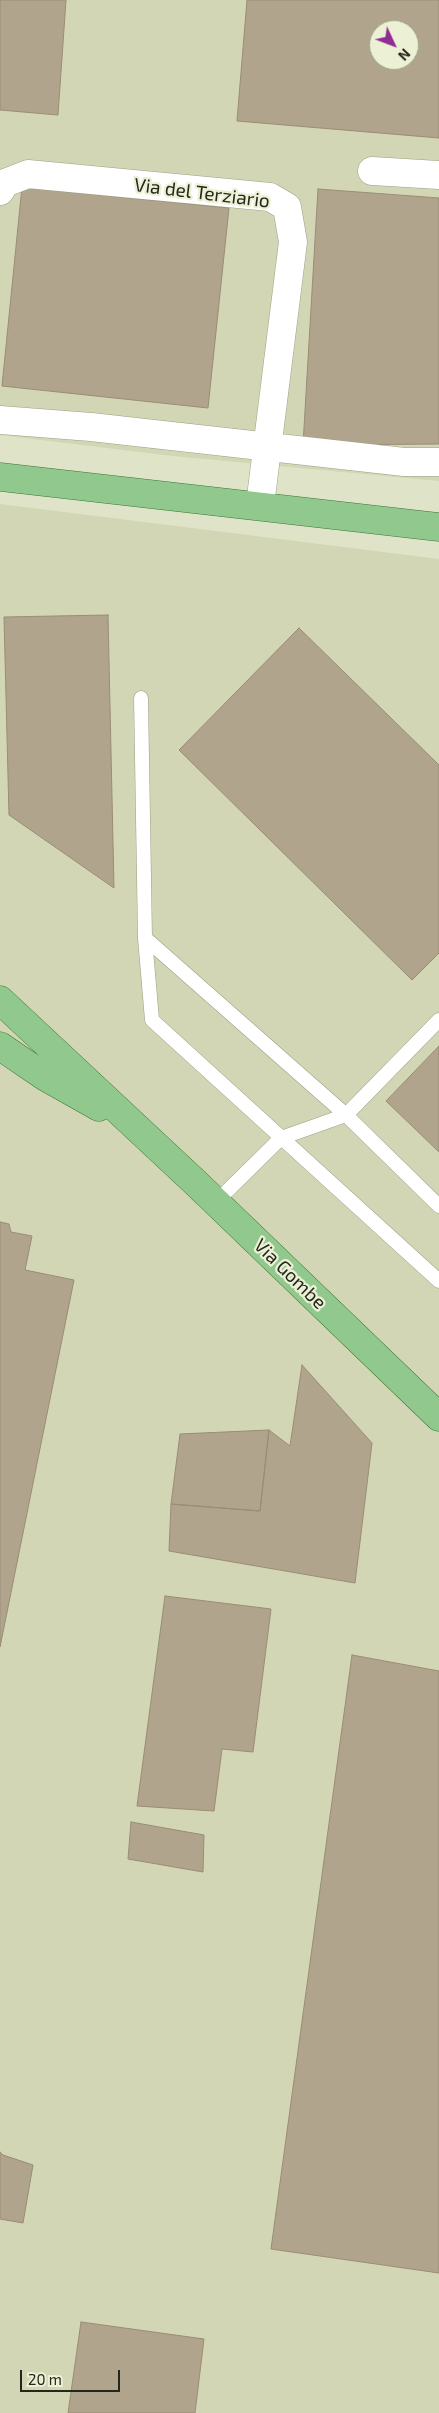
<!DOCTYPE html>
<html>
<head>
<meta charset="utf-8">
<style>
  body { margin:0 }
  #map { position:relative; width:439px; height:2413px; overflow:hidden; background:#dfe3c7; font-family:"Exo 2",sans-serif }
  canvas { display:block }
  .north { position:absolute; left:369px; top:20px; width:50px; height:50px; box-sizing:border-box; background:#ecf0d4; border:1px solid #9c9f8a; border-radius:50%; rotate:133deg; font-size:14px; font-weight:700; line-height:20px; text-align:center; color:#25261c }
  .north::after { content:''; display:block; margin:auto; width:18px; height:22px; background:#902c93; clip-path:polygon(50% 0,100% 100%,50% 72%,0 100%) }
  .scale { position:absolute; left:20px; top:2370px; width:100px; height:22px; box-sizing:border-box; border:2px solid #25261c; border-top:0; padding-left:6px; font-size:15px; line-height:18px; white-space:nowrap; color:#25261c; -webkit-text-stroke:4px #ecf0d4; paint-order:stroke }
</style>
</head>
<body>
<div id="map">
<canvas width="439" height="2413"></canvas>
<div class="north">N</div>
<div class="scale">20 m</div>
</div>
<script>
const c = document.querySelector('canvas').getContext('2d');
c.lineJoin = 'round';
function fillPath(path, color) {
  c.fillStyle = color;
  c.fill(path, 'evenodd');
}
function shape(rows) {
  const path = new Path2D();
  for (const r of rows) {
    path.moveTo(r[0], r[1]);
    for (let i = 2; i < r.length; i += 2) path.lineTo(r[i], r[i + 1]);
  }
  return path;
}
function trace(path, color, width, dash) {
  c.strokeStyle = color;
  c.lineWidth = width;
  c.lineCap = dash ? 'butt' : 'round';
  c.setLineDash(dash || []);
  c.stroke(path);
}
function label(font, color, halo, rows, align = 'center') {
  c.font = font + ' "Exo 2",sans-serif';
  c.lineWidth = 4.5;
  c.setLineDash([]);
  c.textBaseline = 'middle';
  c.strokeStyle = halo;
  c.fillStyle = color;
  for (const [text, x, y, turn = 0] of rows) {
    c.save();
    c.translate(x, y);
    c.rotate((+turn || 0) * Math.PI / 180);
    c.textAlign = isNaN(turn) ? turn : align;
    if (halo) c.strokeText(text, 0, 0);
    c.fillText(text, 0, 0);
    c.restore();
  }
}
fillPath(shape([
  [0,0,439,0,439,481,173,456,0,435],
  [379,30,409,30,409,60,379,60],
  [0,504,439,559,439,2413,0,2413]
]), '#d2d6b4');
const building = shape([
  [0,0,66,0,58,115,0,110,0,0],
  [247,0,439,0,439,138,237,121,247,0],
  [379,30,409,30,409,60,379,60,379,30],
  [22,187,229,208,208,408,2,386,22,187],
  [318,189,439,198,439,444,303,445,318,189],
  [108,615,114,888,9,815,4,617,108,615],
  [299,628,439,765,439,953,412,980,179,750,299,628],
  [439,1046,439,1152,386,1101,439,1046],
  [0,1222,9,1224,11,1232,32,1236,25,1270,74,1280,0,1647,0,1222],
  [302,1365,372,1443,355,1583,169,1551,171,1504,260,1511,269,1430,290,1446,302,1365],
  [269,1430,260,1511,171,1504,180,1434,269,1430],
  [165,1596,271,1609,253,1752,222,1749,214,1811,137,1806,165,1596],
  [352,1655,439,1671,439,2273,271,2249,352,1655],
  [131,1822,204,1835,203,1872,128,1859,131,1822],
  [0,2152,3,2155,33,2165,23,2223,0,2219,0,2152],
  [81,2322,204,2339,195,2413,68,2413,81,2322]
]);
fillPath(building, '#b0a48c');
trace(building, '#998d76', 1);
const lane = shape([
  [141,698,145,938,152,1020,439,1281],
  [145,938,346,1115,281,1138,216,1202],
  [439,1020,346,1115,439,1206]
]);
const street = shape([
  [372,171,439,175],
  [0,191,5,183,28,174,270,197,287,207,293,242,260,505],
  [0,420,91,427,404,462,439,462]
]);
const primary = shape([
  [0,477,439,527],
  [0,1000,197,1184,439,1417],
  [0,1046,44,1076,99,1107]
]);
trace(lane, '#9ca086', 15);
trace(street, '#9ca086', 29);
trace(primary, '#3b7734', 29);
trace(lane, '#fff', 14);
trace(street, '#fff', 28);
trace(primary, '#91c88d', 28);
label('19px', '#25261c', '#ecf0d4', [
  ["Via del Terziario",202,193,7],
  ["Via Gombe",290,1274,44]
]);
</script>
</body>
</html>
